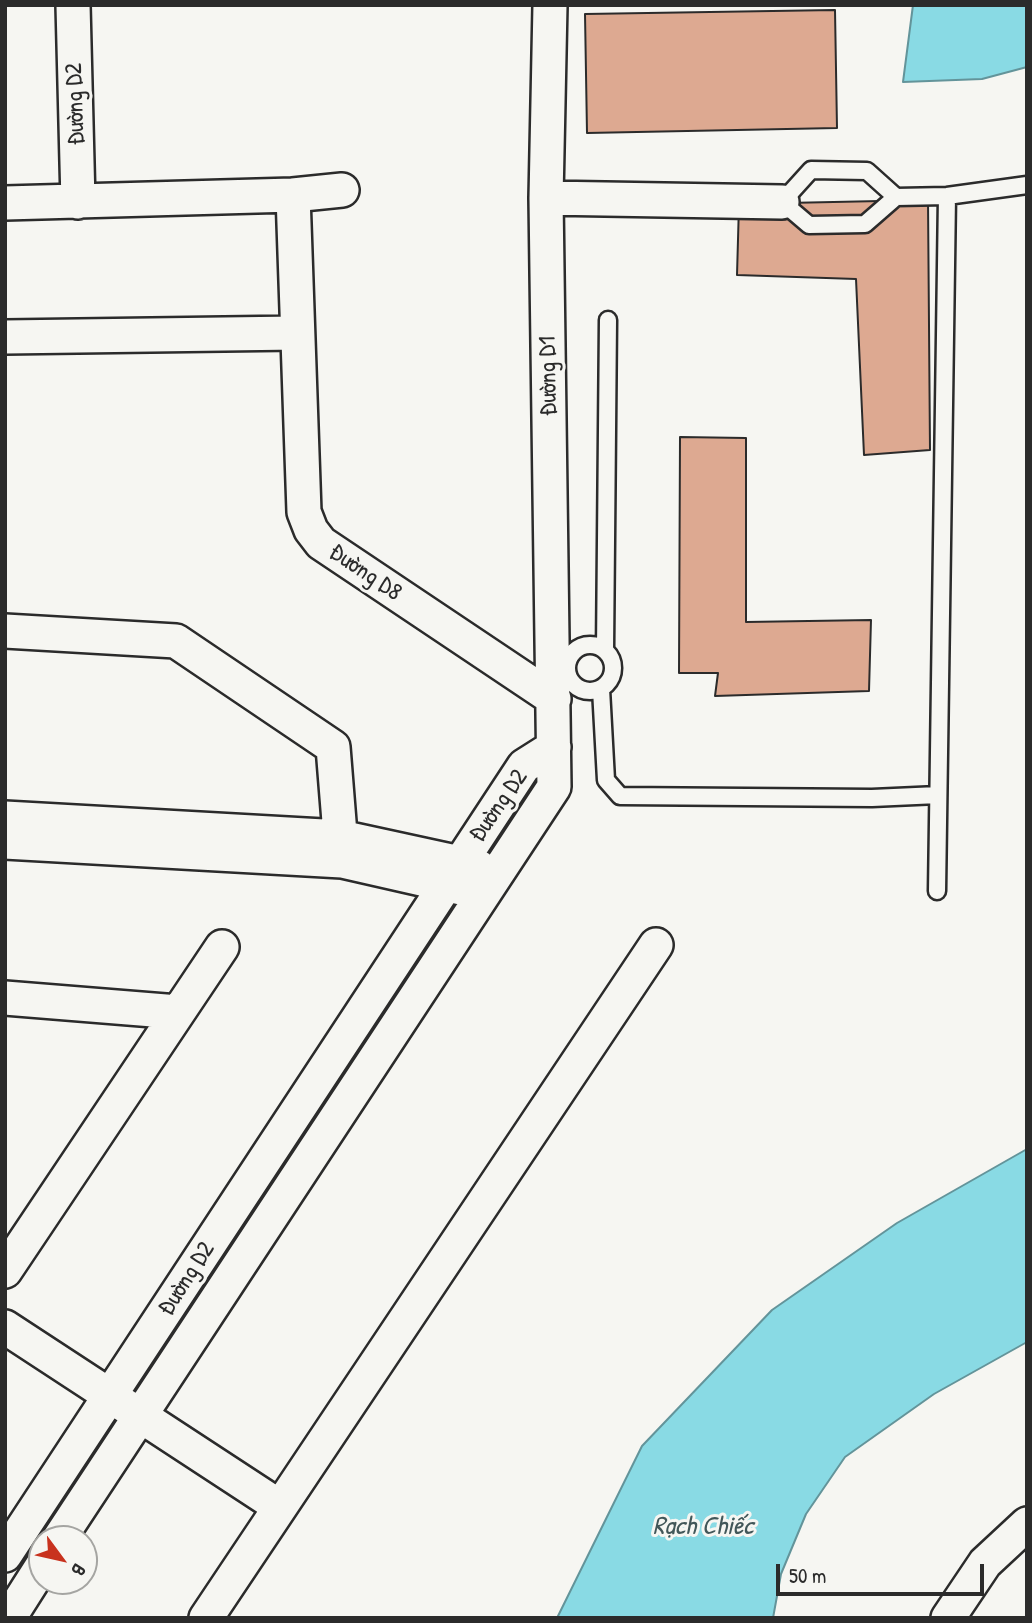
<!DOCTYPE html>
<html>
<head>
<meta charset="utf-8">
<style>
  body { margin:0 }
  #map { position:relative; width:1032px; height:1623px; overflow:hidden; background:#f6f6f2; font-family:"Patrick Hand",sans-serif }
  canvas { display:block }
  .frame { position:absolute; inset:0; border:7px solid #2b2b2b; pointer-events:none }
  .north { position:absolute; left:28px; top:1525px; width:70px; height:70px; box-sizing:border-box; background:#f6f6f2; border:2px solid #a5a5a2; border-radius:50%; rotate:123deg; font-size:19px; font-weight:700; line-height:28px; text-align:center; color:#2b2b2b }
  .north::after { content:''; display:block; margin:auto; width:24px; height:32px; background:#c8321e; clip-path:polygon(50% 0,100% 100%,50% 72%,0 100%) }
  .scale { position:absolute; left:776px; top:1564px; width:208px; height:32px; box-sizing:border-box; border:4px solid #2b2b2b; border-top:0; padding-left:9px; font-size:21px; line-height:24px; white-space:nowrap; color:#2b2b2b; -webkit-text-stroke:5px #f6f6f2; paint-order:stroke }
</style>
</head>
<body>
<div id="map">
<canvas width="1032" height="1623"></canvas>
<div class="frame"></div>
<div class="north">B</div>
<div class="scale">50 m</div>
</div>
<script>
const c = document.querySelector('canvas').getContext('2d');
c.lineJoin = 'round';
function fillPath(path, color) {
  c.fillStyle = color;
  c.fill(path, 'evenodd');
}
function shape(rows) {
  const path = new Path2D();
  for (const r of rows) {
    if (r.length === 3) {
      path.moveTo(r[0] + r[2], r[1]);
      path.arc(r[0], r[1], r[2], 0, 2 * Math.PI);
      continue;
    }
    path.moveTo(r[0], r[1]);
    for (let i = 2; i < r.length; i += 2) path.lineTo(r[i], r[i + 1]);
  }
  return path;
}
function trace(path, color, width, dash) {
  c.strokeStyle = color;
  c.lineWidth = width;
  c.lineCap = dash ? 'butt' : 'round';
  c.setLineDash(dash || []);
  c.stroke(path);
}
function label(font, color, halo, rows, align = 'center') {
  c.font = font + ' "Patrick Hand",sans-serif';
  c.lineWidth = 6;
  c.setLineDash([]);
  c.textBaseline = 'middle';
  c.strokeStyle = halo;
  c.fillStyle = color;
  for (const [text, x, y, turn = 0] of rows) {
    c.save();
    c.translate(x, y);
    c.rotate((+turn || 0) * Math.PI / 180);
    c.textAlign = isNaN(turn) ? turn : align;
    if (halo) c.strokeText(text, 0, 0);
    c.fillText(text, 0, 0);
    c.restore();
  }
}
const water = shape([
  [913,5,1027,5,1027,67,982,79,903,82,913,5],
  [1027,1149,1027,1342,934,1394,845,1457,806,1514,781,1574,773,1618,557,1618,642,1446,772,1310,897,1223,1027,1149]
]);
fillPath(water, '#89dae4');
trace(water, '#63949a', 2);
const building = shape([
  [835,10,837,128,587,133,585,14,835,10],
  [928,200,930,450,864,455,856,279,737,275,739,204,928,200],
  [680,437,746,438,746,622,871,620,869,691,715,696,718,673,679,673,680,437]
]);
fillPath(building, '#dda991');
trace(building, '#2b2b2b', 2);
const service = shape([
  [896,197,867,171,811,170,782,202,809,225,865,224,896,197,947,196,1027,185],
  [590,668,23],
  [605,650,608,320],
  [601,689,606,780,620,796,872,798,938,795],
  [937,891,947,196]
]);
const minor = shape([
  [73,5,78,202],
  [293,195,342,190],
  [546,198,782,202],
  [5,203,293,195,304,512,311,530,321,543,554,699],
  [5,337,297,333],
  [5,631,176,641,333,747,342,859],
  [5,818,341,837,479,867],
  [5,842,342,861,465,889],
  [5,998,178,1012],
  [5,1271,222,947],
  [5,1327,280,1507],
  [59,1539,554,787,546,198,550,5],
  [5,1555,524,766,554,747],
  [9,1618,42,1566],
  [206,1618,656,945],
  [948,1618,985,1563,1027,1524]
]);
trace(service, '#2b2b2b', 21);
trace(minor, '#2b2b2b', 38);
trace(service, '#f6f6f2', 16);
trace(minor, '#f6f6f2', 33);
label('24px', '#2b2b2b', '#f6f6f2', [
  ["Đường D2",76,104,-92],
  ["Đường D1",549,376,-91],
  ["Đường D8",365,573,34],
  ["Đường D2",499,806,-55],
  ["Đường D2",187,1279,-57]
]);
label('italic 26px', '#425759', '#f6f6f2', [
  ["Rạch Chiếc",703,1527]
]);
</script>
</body>
</html>
